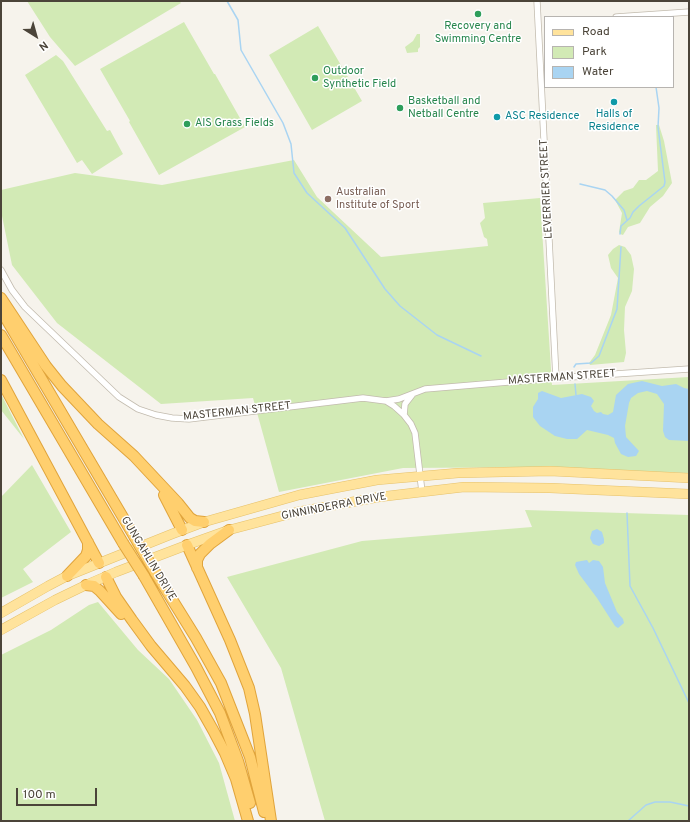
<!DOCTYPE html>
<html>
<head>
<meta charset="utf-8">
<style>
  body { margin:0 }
  #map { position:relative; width:690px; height:822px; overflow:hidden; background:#f6f3ec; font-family:Overpass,sans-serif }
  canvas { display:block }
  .frame { position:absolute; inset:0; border:2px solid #4b4439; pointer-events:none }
  .legend { position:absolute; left:544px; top:16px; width:130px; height:72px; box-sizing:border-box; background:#fff; border:1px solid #b7b4b0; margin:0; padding:5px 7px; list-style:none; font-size:12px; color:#4b4439 }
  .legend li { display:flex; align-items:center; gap:8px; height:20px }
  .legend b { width:20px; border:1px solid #b7b4b0 }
  .north { position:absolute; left:16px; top:16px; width:40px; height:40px; -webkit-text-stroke:3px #fff; paint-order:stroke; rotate:143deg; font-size:11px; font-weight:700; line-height:16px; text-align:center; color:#4b4439 }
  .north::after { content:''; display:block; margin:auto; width:14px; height:18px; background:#4b4439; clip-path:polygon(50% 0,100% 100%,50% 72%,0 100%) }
  .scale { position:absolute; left:16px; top:788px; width:81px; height:18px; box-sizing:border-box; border:2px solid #4b4439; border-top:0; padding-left:5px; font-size:12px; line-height:14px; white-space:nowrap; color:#4b4439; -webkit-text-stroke:3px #fff; paint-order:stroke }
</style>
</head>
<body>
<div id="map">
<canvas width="690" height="822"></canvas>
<div class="frame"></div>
<ul class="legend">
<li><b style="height:5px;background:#ffe39c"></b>Road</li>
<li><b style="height:11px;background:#d2eab5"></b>Park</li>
<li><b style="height:11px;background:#a9d4f2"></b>Water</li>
</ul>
<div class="north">N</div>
<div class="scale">100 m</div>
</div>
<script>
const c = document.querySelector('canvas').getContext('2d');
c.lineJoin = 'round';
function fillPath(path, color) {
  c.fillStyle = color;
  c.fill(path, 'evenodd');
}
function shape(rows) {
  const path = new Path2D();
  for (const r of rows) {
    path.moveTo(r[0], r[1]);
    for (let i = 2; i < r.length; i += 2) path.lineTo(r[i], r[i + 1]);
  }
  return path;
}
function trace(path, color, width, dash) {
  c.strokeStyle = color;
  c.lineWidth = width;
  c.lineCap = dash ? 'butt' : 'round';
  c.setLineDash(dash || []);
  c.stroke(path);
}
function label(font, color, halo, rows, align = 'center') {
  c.font = font + ' Overpass,sans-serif';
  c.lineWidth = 3;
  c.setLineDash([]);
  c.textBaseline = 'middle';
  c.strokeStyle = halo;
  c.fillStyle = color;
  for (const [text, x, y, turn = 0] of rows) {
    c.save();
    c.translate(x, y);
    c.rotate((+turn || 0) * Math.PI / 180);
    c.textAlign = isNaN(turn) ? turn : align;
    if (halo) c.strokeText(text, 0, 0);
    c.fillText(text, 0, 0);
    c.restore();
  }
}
fillPath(shape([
  [27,1,179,1,181,3,75,66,50,37],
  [184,22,214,74,215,74,245,127,159,175,129,122,130,121,100,69],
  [318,26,362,101,312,130,269,55],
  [417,34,420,34,420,47,418,49,418,52,407,53,405,47,413,41],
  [56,55,63,61,107,131,110,130,123,154,92,174,82,160,77,163,25,75],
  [656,125,659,125,664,141,672,183,663,196,650,207,640,223,628,227,623,235,620,234,619,232,622,213,615,200,624,191,633,188,639,180,646,180,658,171],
  [294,160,317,197,381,257,488,246,487,239,484,237,480,223,485,218,483,203,540,198,552,385,689,377,689,473,633,472,555,467,403,468,279,492,253,398,161,404,57,323,12,265,1,211,1,190,75,173,162,185],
  [619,245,625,247,631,255,634,269,632,291,625,307,624,330,626,353,624,362,590,365,589,363,595,355,611,315,618,278,611,268,608,255,613,249],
  [1,394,24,439,1,410],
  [32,465,71,532,23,569,33,582,1,598,1,497],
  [525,510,689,515,689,821,325,821,281,668,227,577,362,541,532,527],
  [98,602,138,650,169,679,197,720,219,763,235,821,1,821,1,655,51,630,89,605]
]), '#d2eab5');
fillPath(shape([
  [642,381,662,386,676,384,684,388,689,389,689,441,669,440,665,437,663,431,664,404,657,394,647,391,638,393,631,398,629,403,625,426,626,437,639,451,636,456,628,457,621,454,615,443,614,438,608,435,587,430,577,439,567,439,555,436,540,426,533,417,533,407,538,399,538,393,542,391,561,398,582,394,591,397,594,401,591,406,594,411,597,413,601,412,603,414,608,415,613,412,616,395,628,384],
  [597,529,602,532,604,539,604,543,599,546,593,544,590,538,592,531],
  [587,560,589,563,593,560,599,561,603,567,605,583,617,612,623,619,624,623,618,628,615,626,597,598,579,574,575,565,576,562]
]), '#a9d4f2');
trace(shape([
  [227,1,238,20,241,50,283,123,291,144,294,173,307,193,345,228,385,289,400,306,437,335,481,356],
  [580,184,605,190,612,196,624,210,627,220],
  [620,234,621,226,630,218,633,212,639,206,664,186,665,182,658,127,659,108,656,87],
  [574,367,576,364,591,363,599,356,617,309,621,247],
  [575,384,576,395],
  [627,513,630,586,653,628,689,703],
  [628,821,646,805,655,802,670,802,689,806]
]), '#a9d4f2', 1.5);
const minor = shape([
  [537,1,556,378],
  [616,17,689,12],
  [1,270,12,290,25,307,119,397,138,409,156,415,172,418,189,419,363,398,386,401,399,399,425,389,556,378,689,369],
  [386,401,394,406,404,415,411,424,415,433,422,492],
  [404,415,405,404,412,395]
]);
const primary = shape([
  [1,613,48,586,67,576,172,534,204,522,299,495,377,480,458,473,550,471,689,478],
  [1,630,55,600,86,585,116,572,187,545,229,530,297,512,379,497,464,487,550,488,689,494]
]);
const motorway = shape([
  [1,298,46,366,62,386,98,424,134,456,178,503,190,518,195,521,204,522],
  [1,310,134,536],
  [1,335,123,543],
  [1,380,99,563],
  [164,495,182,530],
  [187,545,230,640,249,688,255,714,271,821],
  [197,568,197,560,200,554,210,544,229,530],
  [155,572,196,638,221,683,250,757,264,812],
  [67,576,86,556,88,550,88,542],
  [144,576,196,667,220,713,238,761,250,803],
  [106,577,116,597,132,620,151,646,185,686,200,707,213,730,225,753,236,779,248,821],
  [86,585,94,586,100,591,121,614]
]);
trace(minor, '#c2bbae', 7);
trace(primary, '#e6c16a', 10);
trace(motorway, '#e0a43c', 12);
trace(minor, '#fff', 5.5);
trace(primary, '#ffe39c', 9);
trace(motorway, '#ffcf6e', 10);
const motorwayBridge = shape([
  [134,536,155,572],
  [123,543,144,576]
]);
trace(motorwayBridge, '#e0a43c', 12, []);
trace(motorwayBridge, '#ffcf6e', 10);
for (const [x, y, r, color] of [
  [478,14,4,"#2e9e5b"],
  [315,78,4,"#2e9e5b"],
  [614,102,4,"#0f9aa8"],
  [400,108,4,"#2e9e5b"],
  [497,117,4,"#0f9aa8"],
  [187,124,4,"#2e9e5b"],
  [328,199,4,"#8d6e63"]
]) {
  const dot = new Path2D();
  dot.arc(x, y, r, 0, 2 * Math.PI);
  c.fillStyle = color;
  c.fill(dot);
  trace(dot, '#fff', 1.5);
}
label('11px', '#27864d', '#fff', [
  ["Recovery and",478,27,"center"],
  ["Swimming Centre",478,40,"center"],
  ["Outdoor",323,72],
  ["Synthetic Field",323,85],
  ["Basketball and",408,102],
  ["Netball Centre",408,115],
  ["AIS Grass Fields",195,124]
], 'left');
label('11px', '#0d838f', '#fff', [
  ["Halls of",614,115],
  ["Residence",614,128],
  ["ASC Residence",505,117,"left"]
]);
label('11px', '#4b4439', '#fff', [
  ["LEVERRIER STREET",547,189,-93],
  ["MASTERMAN STREET",562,378,-4],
  ["MASTERMAN STREET",237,412,-6],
  ["GINNINDERRA DRIVE",334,507,-11],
  ["GUNGAHLIN DRIVE",148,559,59]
]);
label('11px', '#785e54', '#fff', [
  ["Australian",336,193],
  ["Institute of Sport",336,206]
], 'left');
</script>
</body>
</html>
